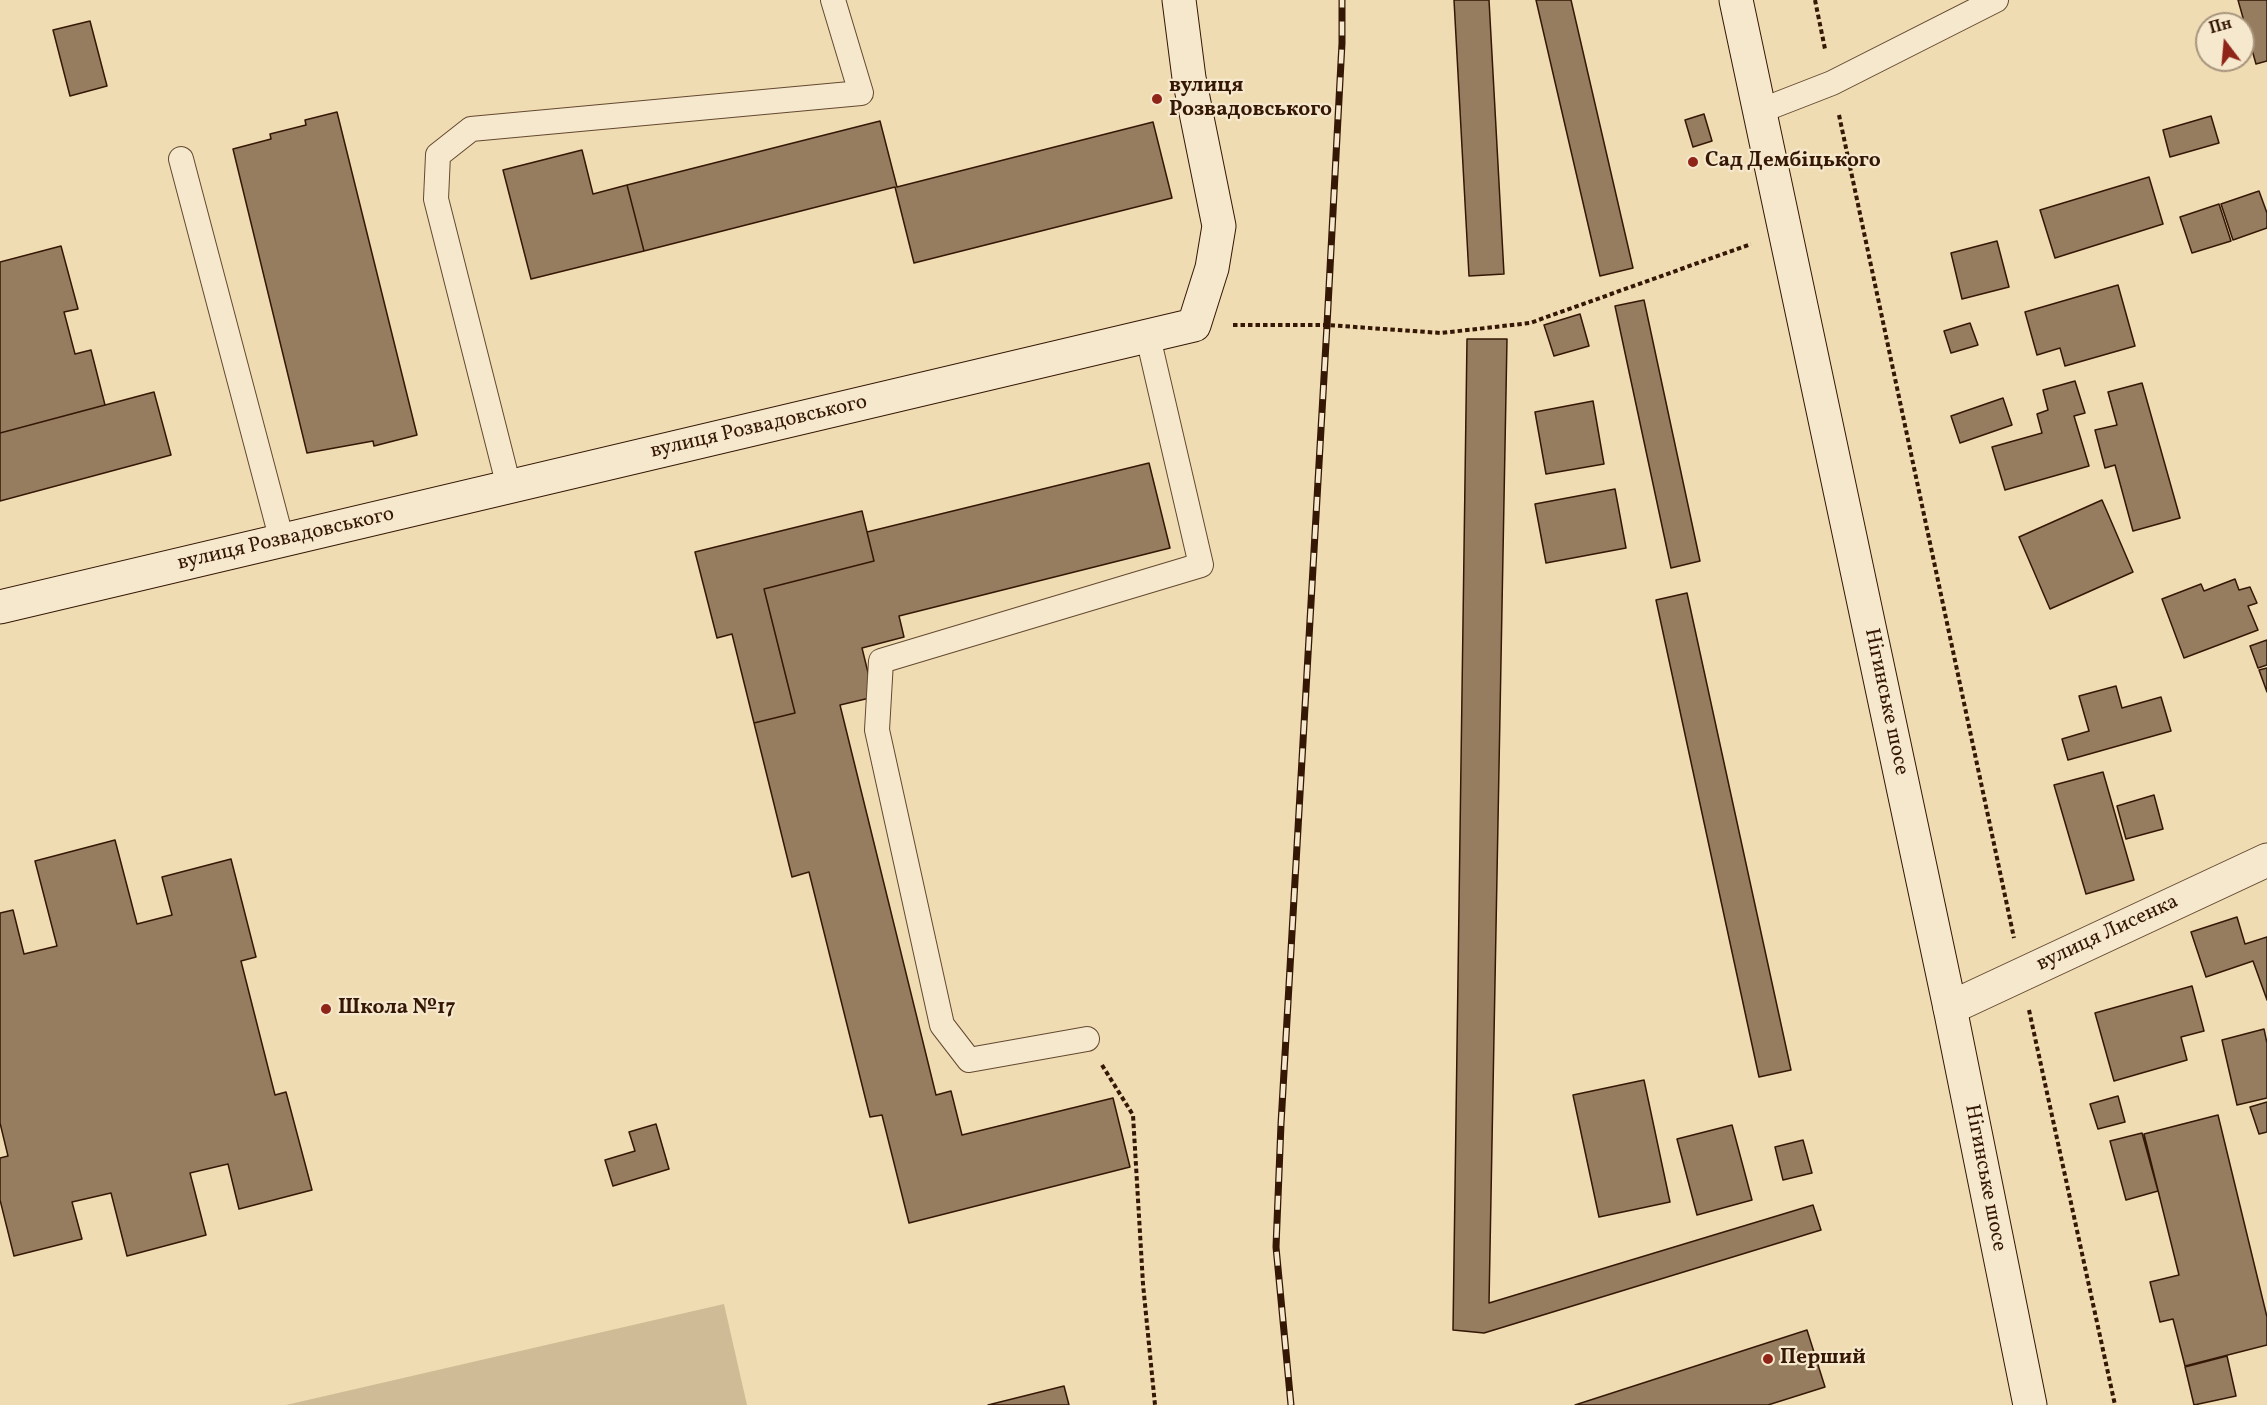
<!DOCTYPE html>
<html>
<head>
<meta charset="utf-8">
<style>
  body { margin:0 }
  #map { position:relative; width:2267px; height:1405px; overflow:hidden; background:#efdcb2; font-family:Vollkorn,serif }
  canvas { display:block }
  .north { position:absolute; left:2195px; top:12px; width:60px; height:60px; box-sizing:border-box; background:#f5e8cd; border:2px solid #a8947d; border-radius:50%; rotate:344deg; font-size:16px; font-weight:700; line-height:24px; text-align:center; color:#351705 }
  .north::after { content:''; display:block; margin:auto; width:21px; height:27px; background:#8f2418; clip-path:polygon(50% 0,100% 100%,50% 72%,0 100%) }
</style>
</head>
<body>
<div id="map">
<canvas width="2267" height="1405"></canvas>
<div class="north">Пн</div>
</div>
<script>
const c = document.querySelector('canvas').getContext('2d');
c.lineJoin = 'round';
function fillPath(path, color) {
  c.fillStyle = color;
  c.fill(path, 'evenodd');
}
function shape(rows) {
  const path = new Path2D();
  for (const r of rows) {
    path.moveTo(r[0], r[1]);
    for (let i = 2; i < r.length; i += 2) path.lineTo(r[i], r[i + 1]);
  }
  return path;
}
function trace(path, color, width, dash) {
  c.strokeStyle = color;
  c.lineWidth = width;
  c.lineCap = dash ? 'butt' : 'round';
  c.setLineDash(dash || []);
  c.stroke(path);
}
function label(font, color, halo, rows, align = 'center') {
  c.font = font + ' Vollkorn,serif';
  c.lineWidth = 4.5;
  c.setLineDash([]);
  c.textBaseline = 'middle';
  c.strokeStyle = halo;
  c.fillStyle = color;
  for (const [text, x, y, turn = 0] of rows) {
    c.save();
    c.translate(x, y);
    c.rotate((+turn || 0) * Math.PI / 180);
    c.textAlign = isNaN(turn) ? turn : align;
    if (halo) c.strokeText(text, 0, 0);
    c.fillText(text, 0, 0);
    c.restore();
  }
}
fillPath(shape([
  [724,1304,747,1405,286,1405]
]), '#cfbb95');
const building = shape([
  [1454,0,1489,0,1504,274,1469,276,1454,0],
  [1536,0,1571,0,1633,268,1600,276,1536,0],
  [2238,0,2267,0,2267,61,2256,64,2238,0],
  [90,21,107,86,70,96,53,30,90,21],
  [337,112,417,435,374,446,373,441,307,453,233,149,271,139,270,134,306,125,305,120,337,112],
  [1704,114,1712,141,1693,147,1685,120,1704,114],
  [2211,116,2219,143,2170,157,2163,130,2211,116],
  [880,121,897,187,1153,122,1172,198,914,263,895,187,644,251,627,185,880,121],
  [582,150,593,194,627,185,644,251,531,279,503,170,582,150],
  [2149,177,2163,224,2055,258,2040,210,2149,177],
  [2259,191,2267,213,2267,228,2233,240,2221,204,2259,191],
  [2219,204,2231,241,2192,253,2180,217,2219,204],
  [1997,241,2009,287,1962,299,1951,253,1997,241],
  [61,246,78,309,64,312,75,354,91,350,105,405,0,433,0,262,61,246],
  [2118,285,2135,346,2065,366,2060,348,2037,355,2025,312,2118,285],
  [1644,300,1700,561,1671,568,1615,306,1644,300],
  [1580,314,1589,346,1554,356,1544,325,1580,314],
  [1970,323,1978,345,1951,353,1944,331,1970,323],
  [1467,339,1507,339,1489,1303,1813,1205,1821,1230,1484,1333,1453,1330,1467,339],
  [2075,381,2085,413,2074,416,2089,466,2005,490,1992,447,2042,433,2037,414,2048,410,2043,390,2075,381],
  [2142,383,2180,518,2133,531,2115,465,2105,468,2095,430,2117,425,2108,392,2142,383],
  [154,392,171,455,0,501,0,433,154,392],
  [2003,398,2012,425,1960,443,1951,416,2003,398],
  [1593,401,1604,464,1546,474,1535,412,1593,401],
  [1149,463,1170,548,899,616,904,637,862,648,874,697,840,705,936,1095,951,1091,962,1135,1113,1098,1130,1167,909,1223,882,1115,870,1117,809,872,792,877,754,723,795,713,764,589,874,561,867,532,1149,463],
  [1615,489,1626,548,1546,563,1535,504,1615,489],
  [2102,500,2133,572,2050,609,2019,537,2102,500],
  [862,511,874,561,764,589,795,713,754,723,732,634,717,638,695,552,862,511],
  [2235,579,2239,590,2250,587,2257,603,2248,606,2258,630,2184,658,2162,599,2201,584,2204,591,2235,579],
  [1687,593,1791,1070,1759,1077,1656,600,1687,593],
  [2267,640,2267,665,2258,668,2250,646,2267,640],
  [2267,668,2267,692,2259,670,2267,668],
  [2116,686,2122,708,2161,697,2171,731,2068,760,2062,739,2089,731,2079,696,2116,686],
  [2103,772,2134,880,2086,894,2054,785,2103,772],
  [2154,795,2163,829,2126,839,2117,806,2154,795],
  [115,840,137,924,172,915,162,877,231,859,256,957,241,961,275,1095,286,1092,312,1190,239,1209,228,1164,190,1173,206,1235,127,1256,111,1193,72,1202,82,1239,14,1256,0,1200,0,1158,8,1156,0,1123,0,913,13,910,24,954,57,946,35,861,115,840],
  [2237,917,2245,944,2267,937,2267,1000,2253,961,2206,977,2191,932,2237,917],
  [2192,986,2204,1031,2181,1037,2187,1060,2114,1081,2095,1013,2192,986],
  [2264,1029,2267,1043,2267,1098,2237,1105,2222,1040,2264,1029],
  [1644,1080,1670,1202,1599,1217,1573,1095,1644,1080],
  [2118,1096,2125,1122,2098,1129,2090,1104,2118,1096],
  [2267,1102,2267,1132,2259,1134,2250,1107,2267,1102],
  [2218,1115,2267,1317,2267,1345,2185,1366,2173,1319,2160,1322,2150,1282,2179,1275,2144,1134,2218,1115],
  [656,1124,669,1169,613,1186,605,1160,635,1151,629,1132,656,1124],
  [1732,1125,1752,1200,1697,1215,1677,1139,1732,1125],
  [2142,1133,2158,1191,2126,1200,2110,1141,2142,1133],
  [1803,1140,1812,1173,1783,1180,1775,1147,1803,1140],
  [1807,1330,1825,1387,1768,1405,1575,1405,1807,1330],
  [2227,1356,2236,1396,2194,1405,2185,1367,2227,1356],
  [1064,1386,1069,1405,988,1405,1064,1386]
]);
fillPath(building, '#967d5f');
trace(building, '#351705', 1.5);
const lane = shape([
  [1760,111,1832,83,1996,0],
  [181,159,282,541],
  [509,487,436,199,438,155,471,129,861,93,833,0],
  [1087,1039,969,1060,942,1025,877,730,881,661,1201,565,1148,337]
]);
const street = shape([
  [1950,1008,2267,860]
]);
const secondary = shape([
  [1736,0,1950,1008,2030,1405],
  [0,607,1194,325,1212,268,1219,226,1189,78,1179,0]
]);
trace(lane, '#644830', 26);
trace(street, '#644830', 35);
trace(secondary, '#351705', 35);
trace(shape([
  [1815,0,1825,49],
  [1839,115,2014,938],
  [1233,325,1327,325,1441,333,1530,323,1751,244],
  [2029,1010,2115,1405],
  [1102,1065,1133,1115,1143,1284,1155,1405]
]), '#351705', 4, [4.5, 3]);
trace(lane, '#f5e8cd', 24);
trace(street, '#f5e8cd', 33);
trace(secondary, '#f5e8cd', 33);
const rail = shape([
  [1291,1405,1276,1247,1281,1124,1327,325,1342,43,1342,0]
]);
trace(rail, '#351705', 7);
trace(rail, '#f5e8cd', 4.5, [14]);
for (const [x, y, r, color] of [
  [1157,99,6,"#8f2418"],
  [1693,162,6,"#8f2418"],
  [326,1009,6,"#8f2418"],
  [1768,1359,6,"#8f2418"]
]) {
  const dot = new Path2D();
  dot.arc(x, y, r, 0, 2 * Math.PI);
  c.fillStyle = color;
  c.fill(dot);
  trace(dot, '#f5e8cd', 2);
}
label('bold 21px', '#351705', '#f5e8cd', [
  ["вулиця",1169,87],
  ["Розвадовського",1169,111],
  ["Сад Дембіцького",1705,162],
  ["Школа №17",338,1009],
  ["Перший",1780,1359]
], 'left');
label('21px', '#351705', '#f5e8cd', [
  ["вулиця Розвадовського",759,428,-13],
  ["вулиця Розвадовського",286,540,-13],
  ["Нігинське шосе",1885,702,78],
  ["вулиця Лисенка",2108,934,-25],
  ["Нігинське шосе",1984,1178,79]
]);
</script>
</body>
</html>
